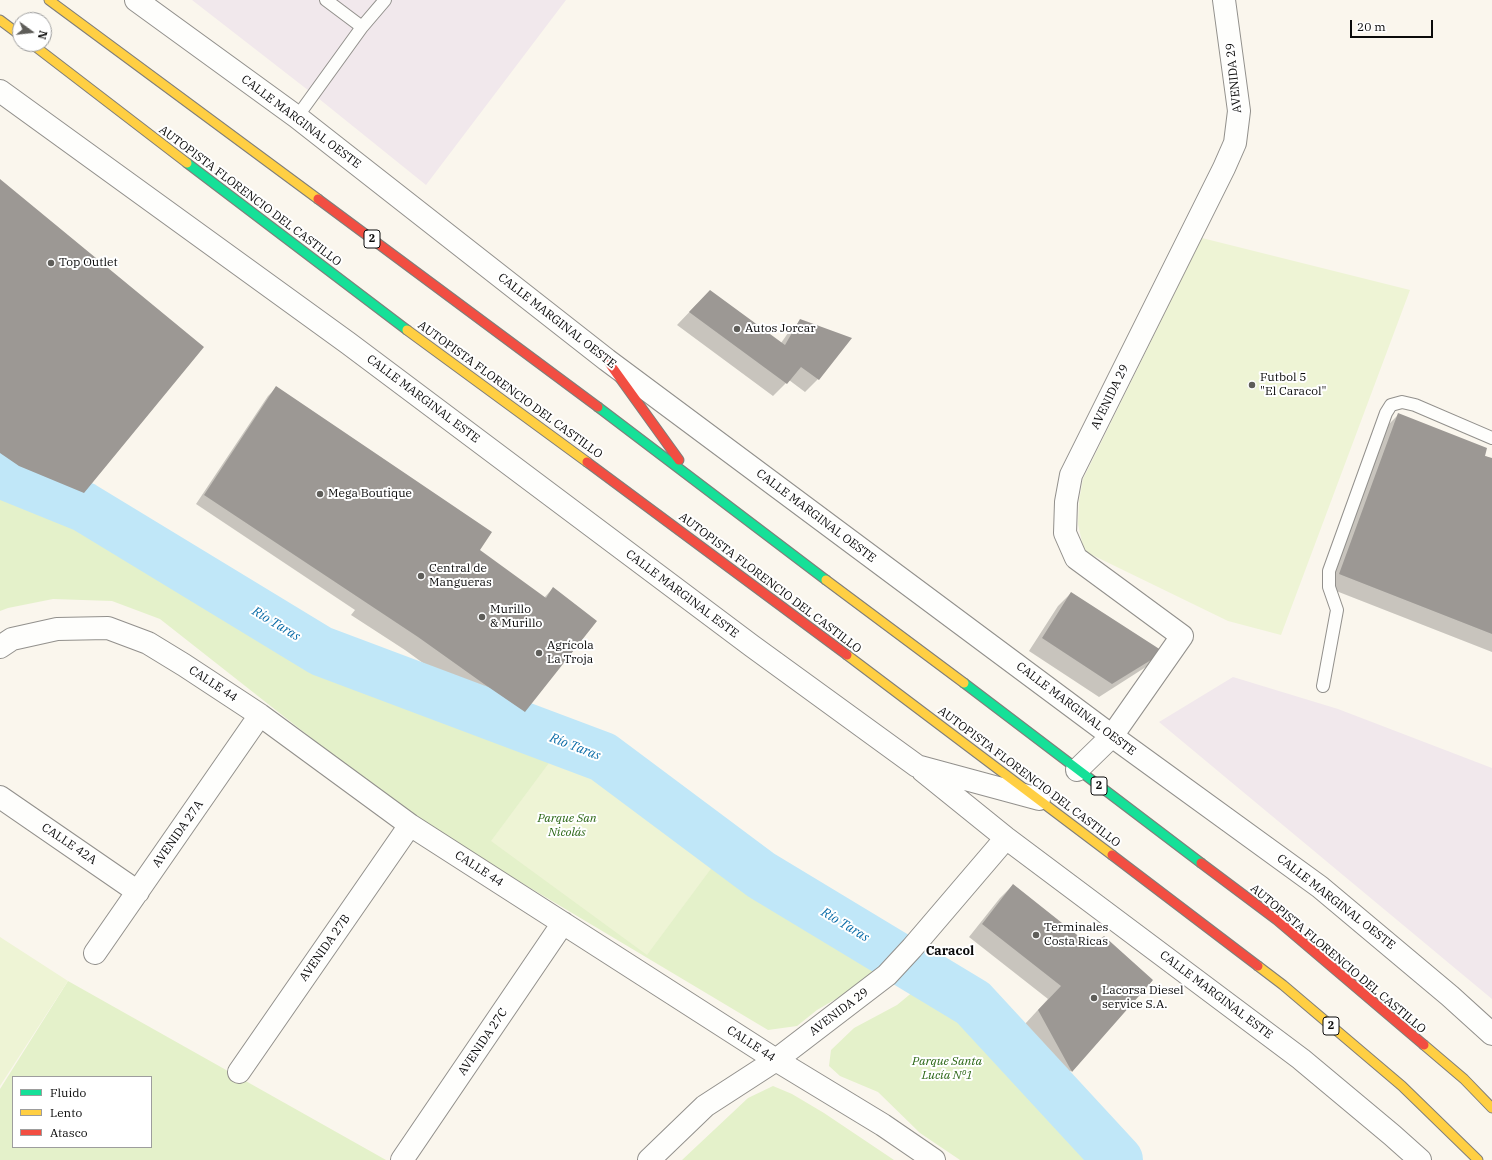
<!DOCTYPE html>
<html>
<head>
<meta charset="utf-8">
<style>
  body { margin:0 }
  #map { position:relative; width:1492px; height:1160px; overflow:hidden; background:#faf6ed; font-family:"IBM Plex Serif",serif }
  canvas { display:block }
  .legend { position:absolute; left:12px; top:1076px; width:140px; height:72px; box-sizing:border-box; background:#fff; border:1px solid #9d9d9d; margin:0; padding:5px 7px; list-style:none; font-size:12px; color:#0a0a0a }
  .legend li { display:flex; align-items:center; gap:8px; height:20px }
  .legend b { width:20px; border:1px solid #9d9d9d }
  .north { position:absolute; left:12px; top:12px; width:40px; height:40px; box-sizing:border-box; background:#fff; border:1px solid #9d9d9d; border-radius:50%; rotate:105deg; font-size:11px; font-weight:700; line-height:16px; text-align:center; color:#0a0a0a }
  .north::after { content:''; display:block; margin:auto; width:14px; height:18px; background:#5e5d59; clip-path:polygon(50% 0,100% 100%,50% 72%,0 100%) }
  .scale { position:absolute; left:1350px; top:20px; width:83px; height:18px; box-sizing:border-box; border:2px solid #0a0a0a; border-top:0; padding-left:5px; font-size:12px; line-height:14px; white-space:nowrap; color:#0a0a0a; -webkit-text-stroke:3px #fff; paint-order:stroke }
</style>
</head>
<body>
<div id="map">
<canvas width="1492" height="1160"></canvas>
<ul class="legend">
<li><b style="height:5px;background:#16e098"></b>Fluido</li>
<li><b style="height:5px;background:#ffcf43"></b>Lento</li>
<li><b style="height:5px;background:#f24e42"></b>Atasco</li>
</ul>
<div class="north">N</div>
<div class="scale">20 m</div>
</div>
<script>
const c = document.querySelector('canvas').getContext('2d');
c.lineJoin = 'round';
function fillPath(path, color) {
  c.fillStyle = color;
  c.fill(path, 'evenodd');
}
function shape(rows) {
  const path = new Path2D();
  for (const r of rows) {
    path.moveTo(r[0], r[1]);
    for (let i = 2; i < r.length; i += 2) path.lineTo(r[i], r[i + 1]);
  }
  return path;
}
function trace(path, color, width, dash) {
  c.strokeStyle = color;
  c.lineWidth = width;
  c.lineCap = dash ? 'butt' : 'round';
  c.setLineDash(dash || []);
  c.stroke(path);
}
function label(font, color, halo, rows, align = 'center') {
  c.font = font + ' "IBM Plex Serif",serif';
  c.lineWidth = 4;
  c.setLineDash([]);
  c.textBaseline = 'middle';
  c.strokeStyle = halo;
  c.fillStyle = color;
  for (const [text, x, y, turn = 0] of rows) {
    c.save();
    c.translate(x, y);
    c.rotate((+turn || 0) * Math.PI / 180);
    c.textAlign = isNaN(turn) ? turn : align;
    if (halo) c.strokeText(text, 0, 0);
    c.fillText(text, 0, 0);
    c.restore();
  }
}
fillPath(shape([
  [192,0,566,0,426,185,313,94],
  [1233,677,1338,709,1492,768,1492,999,1159,722]
]), '#f1e8ec');
fillPath(shape([
  [0,476,81,508,320,655,560,748,602,761,763,880,894,959,841,996,817,1010,797,1026,768,1030,413,818,160,619,112,601,53,599,8,608,0,611],
  [931,977,990,1021,1109,1160,960,1160,920,1133,878,1092,840,1076,829,1066,831,1050,854,1028,897,1005],
  [68,981,386,1160,0,1160,0,1089],
  [13,1077,151,1077,151,1147,13,1147],
  [773,1086,792,1094,824,1113,894,1160,682,1160,748,1098]
]), '#e4f1ca');
fillPath(shape([
  [1202,238,1410,290,1281,635,1228,621,1084,551,1078,524,1079,501,1083,479],
  [560,748,716,862,647,955,491,841],
  [0,937,68,981,0,1086]
]), '#eef4d5');
fillPath(shape([
  [0,180,83,492,70,505,6,479,0,475],
  [697,304,781,343,788,333,801,320,818,379,805,392,789,380,773,396,677,325],
  [277,387,478,550,544,598,553,588,524,711,511,724,470,697,405,650,351,615,355,610,196,504,268,396],
  [1398,415,1492,459,1492,652,1326,587,1385,428],
  [1071,593,1162,653,1149,665,1099,697,1029,651,1058,606],
  [1013,885,1091,947,1152,981,1059,1084,1025,1024,1048,999,969,937,1000,898]
]), '#0003');
trace(shape([
  [0,473,84,507,321,651,603,757,761,875,973,1003,1118,1160]
]), '#c0e7f8', 50);
fillPath(shape([
  [0,179,204,347,84,493,19,466,0,453],
  [710,290,785,345,800,319,852,338,819,380,801,367,787,384,689,312],
  [276,386,492,532,480,550,546,598,553,587,597,621,525,712,484,684,418,637,204,495],
  [1398,413,1487,448,1485,456,1492,458,1492,634,1339,574],
  [1071,592,1164,652,1112,684,1042,638],
  [1013,884,1091,946,1104,936,1153,980,1072,1072,1038,1010,1061,986,982,924]
]), '#9c9894');
const lane = shape([
  [326,0,362,27,385,0],
  [297,117,362,27],
  [1323,686,1337,610,1329,587,1329,571,1386,413,1391,405,1402,402,1415,405,1492,438]
]);
const street = shape([
  [136,0,297,117,607,360,1112,736,1320,887,1450,996,1492,1034],
  [0,91,348,343,752,646,917,766,1039,799],
  [0,647,12,639,57,629,108,628,148,643,184,665,260,715,410,825,776,1060,883,1125,934,1160],
  [1077,770,1112,736,1182,636,1076,558,1065,533,1066,502,1071,475,1224,168,1235,143,1239,111,1224,0],
  [923,771,1006,838,1301,1059,1392,1135,1420,1160],
  [0,797,138,892],
  [95,953,260,715],
  [239,1072,410,825],
  [402,1160,563,923],
  [649,1160,705,1106,776,1060,887,975,912,948,1006,838]
]);
const fast = shape([
  [187,163,407,330],
  [598,407,826,580],
  [964,683,1201,863]
]);
const slow = shape([
  [49,0,318,199],
  [0,20,20,35],
  [32,44,187,163],
  [407,330,587,462],
  [826,580,964,683],
  [847,655,1112,855],
  [1258,966,1283,985,1402,1086,1478,1160],
  [1424,1045,1464,1079,1492,1108]
]);
const jam = shape([
  [318,199,598,407],
  [607,360,679,460],
  [587,462,847,655],
  [1112,855,1258,966],
  [1201,863,1277,920,1424,1045]
]);
trace(lane, '#92908c', 14);
trace(street, '#92908c', 24);
trace(fast, '#7f7e7a', 11);
trace(slow, '#7f7e7a', 11);
trace(jam, '#7f7e7a', 11);
trace(lane, '#fefefc', 12);
trace(street, '#fefefc', 22);
trace(fast, '#16e098', 9);
trace(slow, '#ffcf43', 9);
trace(jam, '#f24e42', 9);
for (const [x, y, r, color] of [
  [51,263,4,"#5e5d59"],
  [737,329,4,"#5e5d59"],
  [1252,385,4,"#5e5d59"],
  [320,494,4,"#5e5d59"],
  [421,576,4,"#5e5d59"],
  [482,617,4,"#5e5d59"],
  [539,653,4,"#5e5d59"],
  [1036,935,4,"#5e5d59"],
  [1094,998,4,"#5e5d59"]
]) {
  const dot = new Path2D();
  dot.arc(x, y, r, 0, 2 * Math.PI);
  c.fillStyle = color;
  c.fill(dot);
  trace(dot, '#fff', 1.5);
}
for (const [x, y, w] of [
  [372,239,16],
  [1099,786,16],
  [1331,1026,16]
]) {
  const box = new Path2D();
  box.roundRect(x - w / 2, y - 9, w, 18, 3);
  c.fillStyle = '#fff';
  c.fill(box);
  trace(box, '#0a0a0a', 1);
}
label('bold 11px', '#0a0a0a', null, [
  ["2",372,239],
  ["2",1099,786],
  ["2",1331,1026]
]);
label('12px', '#0a0a0a', '#fff', [
  ["AVENIDA 29",1234,78,-96],
  ["CALLE MARGINAL OESTE",301,122,37],
  ["AUTOPISTA FLORENCIO DEL CASTILLO",250,196,37],
  ["CALLE MARGINAL OESTE",557,321,38],
  ["AUTOPISTA FLORENCIO DEL CASTILLO",510,390,36],
  ["AVENIDA 29",1110,397,-64],
  ["CALLE MARGINAL ESTE",423,399,37],
  ["CALLE MARGINAL OESTE",816,516,37],
  ["AUTOPISTA FLORENCIO DEL CASTILLO",770,583,37],
  ["CALLE MARGINAL ESTE",682,594,37],
  ["CALLE 44",213,684,33],
  ["CALLE MARGINAL OESTE",1076,709,37],
  ["AUTOPISTA FLORENCIO DEL CASTILLO",1029,777,37],
  ["AVENIDA 27A",178,834,-55],
  ["CALLE 42A",69,844,34],
  ["CALLE 44",479,869,33],
  ["CALLE MARGINAL OESTE",1336,902,38],
  ["AVENIDA 27B",325,948,-55],
  ["AUTOPISTA FLORENCIO DEL CASTILLO",1338,959,40],
  ["CALLE MARGINAL ESTE",1216,995,37],
  ["AVENIDA 29",839,1012,-37],
  ["AVENIDA 27C",483,1042,-56],
  ["CALLE 44",751,1044,33]
]);
label('12px', '#0a0a0a', '#fff', [
  ["Top Outlet",59,263],
  ["Autos Jorcar",745,329],
  ["Futbol 5",1260,378],
  ["\"El Caracol\"",1260,392],
  ["Mega Boutique",328,494],
  ["Central de",429,569],
  ["Mangueras",429,583],
  ["Murillo",490,610],
  ["& Murillo",490,624],
  ["Agrícola",547,646],
  ["La Troja",547,660],
  ["Terminales",1044,928],
  ["Costa Ricas",1044,942],
  ["Lacorsa Diesel",1102,991],
  ["service S.A.",1102,1005]
], 'left');
label('italic 12px', '#2b6716', '#fff', [
  ["Parque San",567,819],
  ["Nicolás",567,833],
  ["Parque Santa",947,1062],
  ["Lucía Nº1",947,1076]
]);
label('italic 13px', '#096ba7', '#fff', [
  ["Río Taras",276,624,31],
  ["Río Taras",575,747,21],
  ["Río Taras",845,925,31]
]);
label('bold 13px', '#0a0a0a', '#fff', [
  ["Caracol",950,951]
]);
</script>
</body>
</html>
